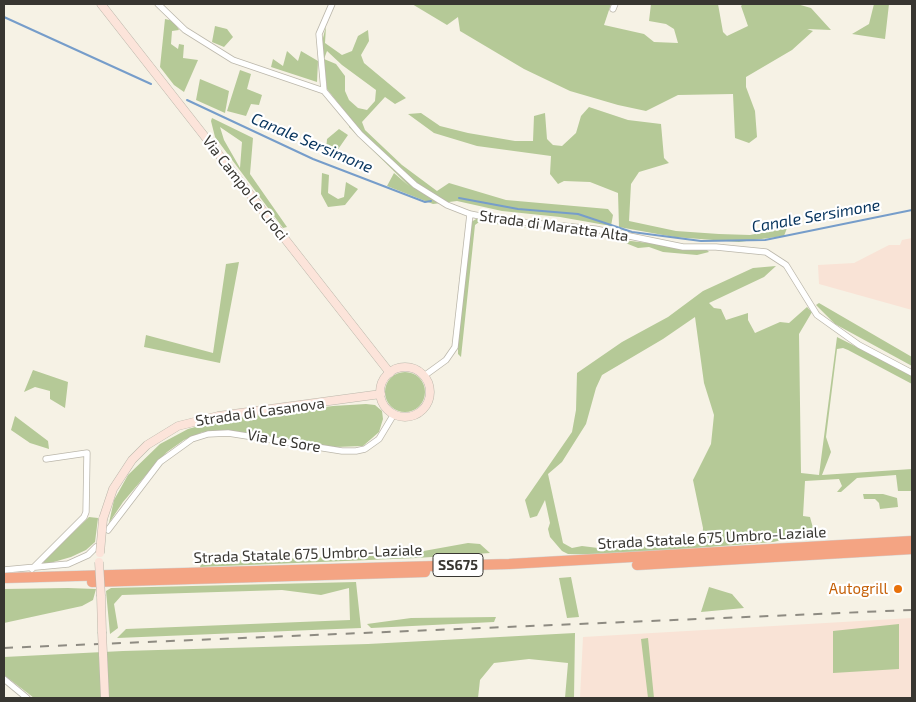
<!DOCTYPE html>
<html>
<head>
<meta charset="utf-8">
<style>
  body { margin:0 }
  #map { position:relative; width:916px; height:702px; overflow:hidden; background:#f6f2e5; font-family:"Exo 2",sans-serif }
  canvas { display:block }
  .frame { position:absolute; inset:0; border:5px solid #383631; pointer-events:none }
</style>
</head>
<body>
<div id="map">
<canvas width="916" height="702"></canvas>
<div class="frame"></div>
</div>
<script>
const c = document.querySelector('canvas').getContext('2d');
c.lineJoin = 'round';
function fillPath(path, color) {
  c.fillStyle = color;
  c.fill(path, 'evenodd');
}
function shape(rows) {
  const path = new Path2D();
  for (const r of rows) {
    if (r.length === 3) {
      path.moveTo(r[0] + r[2], r[1]);
      path.arc(r[0], r[1], r[2], 0, 2 * Math.PI);
      continue;
    }
    path.moveTo(r[0], r[1]);
    for (let i = 2; i < r.length; i += 2) path.lineTo(r[i], r[i + 1]);
  }
  return path;
}
function trace(path, color, width, dash) {
  c.strokeStyle = color;
  c.lineWidth = width;
  c.lineCap = dash ? 'butt' : 'round';
  c.setLineDash(dash || []);
  c.stroke(path);
}
function label(font, color, halo, rows, align = 'center') {
  c.font = font + ' "Exo 2",sans-serif';
  c.lineWidth = 4.5;
  c.setLineDash([]);
  c.textBaseline = 'middle';
  c.strokeStyle = halo;
  c.fillStyle = color;
  for (const [text, x, y, turn = 0] of rows) {
    c.save();
    c.translate(x, y);
    c.rotate((+turn || 0) * Math.PI / 180);
    c.textAlign = isNaN(turn) ? turn : align;
    if (halo) c.strokeText(text, 0, 0);
    c.fillText(text, 0, 0);
    c.restore();
  }
}
fillPath(shape([
  [912,238,912,310,819,284,818,265,854,263,889,245,900,245,902,240],
  [912,618,912,698,580,698,583,637]
]), '#f9e3d6');
fillPath(shape([
  [412,4,611,4,604,25,644,34,654,42,678,43,674,29,666,24,649,21,651,4,718,4,723,32,727,36,748,26,741,6,743,4,797,4,811,8,831,30,807,29,813,31,792,50,746,77,746,87,755,111,757,137,749,143,735,138,733,94,678,95,646,111,618,105,570,91,524,69,460,31,458,17,447,25],
  [874,4,889,4,885,39,852,34,869,24],
  [165,19,174,21,179,30,172,31,171,44,178,49,179,44,184,45,183,58,198,60,184,92,174,85,160,67],
  [215,26,227,29,233,37,224,47,212,42],
  [326,26,325,43,342,55,352,51,358,36,368,30,369,41,361,55,364,63,406,98,395,104,385,97,362,122,365,130,402,165,437,191,449,183,506,200,608,209,613,215,611,226,560,217,502,211,457,201,433,204,387,186,394,173,409,186,349,127,350,118,327,89,322,42],
  [327,51,342,65,376,90,375,101,367,110,358,108,349,100,345,91,345,76,336,64,324,59],
  [287,51,298,61,301,51,318,61,317,82,271,67,273,59,283,66],
  [240,70,251,74,247,89,262,95,259,105,251,104,246,116,227,111],
  [200,79,229,91,225,113,196,100],
  [589,107,628,120,661,124,664,158,669,163,639,172,631,184,629,221,676,231,719,234,750,235,787,228,784,236,739,242,674,237,619,227,618,193,590,182,564,181,558,184,550,174,551,156,477,146,434,133,408,114,421,113,440,126,468,133,515,141,533,141,534,116,545,113,547,139,553,145,562,146,576,133,581,116],
  [212,118,253,138,250,174,287,227,283,228,215,137,211,121],
  [220,127,242,142,240,168,224,140],
  [339,129,348,135,332,158,326,151,327,139],
  [322,173,329,175,328,193,338,199,344,197,346,182,358,189,345,205,328,207,321,194],
  [478,218,529,228,479,222,475,225,461,357,458,354,458,343,471,222],
  [631,241,707,250,709,252,697,255,663,252,649,247,638,248,623,242],
  [239,262,220,363,144,347,146,335,213,353,226,264],
  [776,266,764,277,709,303,714,308,721,309,726,320,748,313,748,320,755,333,780,322,789,323,807,307,812,312,799,334,801,473,819,475,837,337,912,375,912,384,848,350,843,348,837,349,826,437,831,452,822,475,912,469,912,491,898,491,896,475,857,478,841,492,837,492,842,486,839,479,805,481,803,516,810,517,813,528,810,536,805,539,791,538,773,542,609,555,568,554,562,551,550,537,548,529,550,523,545,500,537,516,530,518,525,500,572,432,576,410,577,373,622,342,668,317,703,291,753,268],
  [695,317,704,383,714,415,711,444,693,480,703,528,702,543,606,549,582,546,572,548,563,543,548,474,562,462,586,424,596,388,602,375,663,339],
  [819,303,912,357,912,366,835,324,816,305],
  [33,370,68,382,65,408,50,399,50,391,35,387,24,392],
  [405,392,20],
  [366,404,375,405,382,411,383,419,379,432,363,446,335,447,234,431,203,432,184,440,167,452,146,475,123,502,109,523,114,500,128,475,160,444,188,429,221,420,333,406],
  [15,416,48,441,49,449,30,443,11,430],
  [863,494,883,494,897,498,898,507,880,509,879,503,875,499,864,499],
  [89,517,98,518,95,542,86,550,71,557,43,565,44,560],
  [468,543,480,544,490,553,417,558,200,567,202,562,407,554],
  [571,577,579,617,567,618,559,578],
  [356,582,361,628,117,638,126,629,350,620,349,588,321,595,282,590,122,595,114,604,118,628,110,634,106,591,111,588],
  [709,587,732,594,744,608,701,612],
  [68,588,96,589,93,600,82,606,4,623,4,589],
  [496,617,494,622,371,628,367,624,411,618],
  [899,624,899,669,833,673,833,631],
  [575,633,574,698,565,698,568,663,529,659,494,663,480,680,478,698,34,698,4,675,4,657,123,651,368,644],
  [648,638,654,698,648,698,641,639]
]), '#b5c997');
trace(shape([
  [4,17,151,84],
  [187,100,313,159,425,202,431,201],
  [459,198,518,209,578,214,632,232,701,241,765,240,912,210]
]), '#769dca', 2);
const street = shape([
  [158,4,185,30,233,60,324,91,360,134,415,185,447,205,470,214,500,220,595,229,683,247,716,247,766,252,786,265,817,315,859,345,912,373],
  [613,9,615,4],
  [324,91,319,34,332,4],
  [424,376,446,360,455,347,470,214],
  [108,530,160,462,192,439,208,434,228,433,342,451,356,451,365,449,379,439,394,414],
  [32,569,84,517,86,512,87,453,46,459],
  [4,570,68,564,88,555,96,547],
  [4,679,27,698]
]);
const secondary = shape([
  [101,4,390,373],
  [405,392,25],
  [103,519,113,489,132,460,147,445,178,426,218,416,381,394],
  [101,596,102,632],
  [103,654,105,698]
]);
const highway = shape([
  [637,565,912,549],
  [4,578,509,564,912,541],
  [92,582,425,572]
]);
trace(street, '#bbb7ab', 7);
trace(secondary, '#bbb7ab', 9);
trace(highway, '#d3d3d2', 11);
trace(street, '#fff', 5.5);
trace(secondary, '#fce4da', 8);
trace(highway, '#f4a483', 10);
trace(shape([
  [4,648,912,610]
]), '#8e8b82', 2, [9, 9]);
const secondaryBridge = shape([
  [100,553,103,519],
  [99,562,101,596],
  [102,632,103,654]
]);
trace(secondaryBridge, '#bbb7ab', 9, []);
trace(secondaryBridge, '#fce4da', 8);
for (const [x, y, r, color] of [
  [898,589,5,"#e8710a"]
]) {
  const dot = new Path2D();
  dot.arc(x, y, r, 0, 2 * Math.PI);
  c.fillStyle = color;
  c.fill(dot);
  trace(dot, '#fff', 2);
}
for (const [x, y, w] of [
  [458,565,50]
]) {
  const box = new Path2D();
  box.roundRect(x - w / 2, y - 11.5, w, 23, 4);
  c.fillStyle = '#fff';
  c.fill(box);
  trace(box, '#383631', 1);
}
label('bold 14px', '#383631', null, [
  ["SS675",458,565]
]);
label('15px', '#383631', '#fff', [
  ["Via Campo Le Croci",245,188,52],
  ["Strada di Maratta Alta",554,226,8],
  ["Strada di Casanova",260,412,-8],
  ["Via Le Sore",284,441,10],
  ["Strada Statale 675 Umbro-Laziale",712,538,-3],
  ["Strada Statale 675 Umbro-Laziale",308,554,-2]
]);
label('15px', '#c56008', '#fff', [
  ["Autogrill",888,589]
], 'right');
label('italic 16px', '#06335d', '#fff', [
  ["Canale Sersimone",312,143,23],
  ["Canale Sersimone",816,216,-10]
]);
</script>
</body>
</html>
